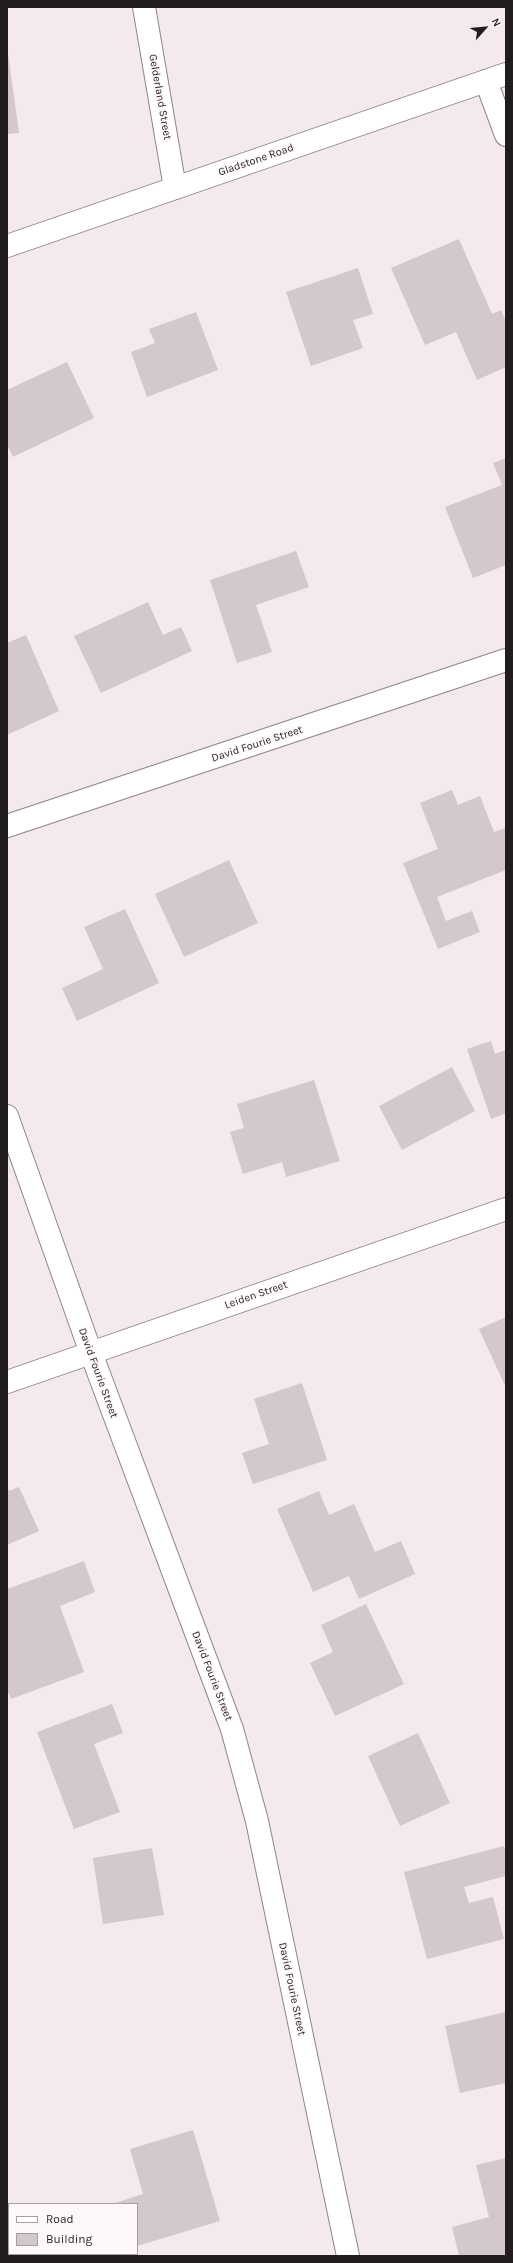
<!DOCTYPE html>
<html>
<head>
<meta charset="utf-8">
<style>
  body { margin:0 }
  #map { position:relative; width:513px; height:2263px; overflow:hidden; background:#f4e9ee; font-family:Karla,sans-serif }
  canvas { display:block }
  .frame { position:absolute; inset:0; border:8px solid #211d1f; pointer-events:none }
  .legend { position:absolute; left:8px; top:2203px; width:130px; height:52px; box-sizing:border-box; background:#fff8fb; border:1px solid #a6a0a3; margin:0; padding:5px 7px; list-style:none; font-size:12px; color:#211d1f }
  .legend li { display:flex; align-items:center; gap:8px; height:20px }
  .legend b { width:20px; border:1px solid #a6a0a3 }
  .north { position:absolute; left:465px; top:8px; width:40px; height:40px; -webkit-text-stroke:3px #fff8fb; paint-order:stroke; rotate:63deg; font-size:11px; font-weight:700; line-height:16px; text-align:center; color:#211d1f }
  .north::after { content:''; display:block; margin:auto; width:14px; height:18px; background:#211d1f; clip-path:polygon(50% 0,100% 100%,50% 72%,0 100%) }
</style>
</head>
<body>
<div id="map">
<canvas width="513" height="2263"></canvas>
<div class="frame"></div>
<ul class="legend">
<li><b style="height:5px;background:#fff"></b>Road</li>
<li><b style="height:11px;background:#d3c8cd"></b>Building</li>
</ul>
<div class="north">N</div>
</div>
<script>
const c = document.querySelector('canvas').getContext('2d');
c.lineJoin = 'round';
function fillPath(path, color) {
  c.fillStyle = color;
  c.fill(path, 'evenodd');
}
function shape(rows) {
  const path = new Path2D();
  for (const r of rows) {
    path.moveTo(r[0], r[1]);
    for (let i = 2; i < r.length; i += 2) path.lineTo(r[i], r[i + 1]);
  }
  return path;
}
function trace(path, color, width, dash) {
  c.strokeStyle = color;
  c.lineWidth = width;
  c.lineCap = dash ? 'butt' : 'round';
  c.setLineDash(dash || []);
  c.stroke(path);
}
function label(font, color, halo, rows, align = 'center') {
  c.font = font + ' Karla,sans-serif';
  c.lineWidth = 4;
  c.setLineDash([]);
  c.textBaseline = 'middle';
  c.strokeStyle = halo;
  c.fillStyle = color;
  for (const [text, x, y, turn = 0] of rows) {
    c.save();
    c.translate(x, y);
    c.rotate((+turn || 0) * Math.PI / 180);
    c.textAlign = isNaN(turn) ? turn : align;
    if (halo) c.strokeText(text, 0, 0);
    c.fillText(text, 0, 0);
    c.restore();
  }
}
fillPath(shape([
  [7,46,19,133,7,134],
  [459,239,492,314,501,310,506,322,506,367,477,380,456,332,425,345,391,268],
  [358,268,373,314,353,320,363,348,311,366,286,292],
  [196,312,218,370,147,397,131,352,155,343,149,329],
  [67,362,94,418,13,457,7,444,7,390],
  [506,458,506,565,473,578,445,507,502,485,493,463],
  [296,551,309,587,256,605,272,652,237,663,210,580],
  [148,602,163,635,181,627,192,651,101,693,74,636],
  [26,635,59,711,7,735,7,643],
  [452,790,458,805,480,796,494,832,506,828,506,870,437,897,446,921,472,911,480,932,438,949,403,863,438,849,420,803],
  [229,860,258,923,184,957,155,894],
  [125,909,159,983,77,1021,62,988,103,969,84,927],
  [491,1041,495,1054,506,1050,506,1113,491,1119,467,1049],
  [452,1067,475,1111,402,1150,379,1106],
  [314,1080,340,1161,286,1177,282,1162,243,1174,230,1132,244,1128,237,1104],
  [506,1317,506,1388,479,1329],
  [302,1383,327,1460,253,1484,242,1453,269,1444,254,1399],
  [7,1486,9,1491,19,1487,39,1531,7,1545],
  [319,1491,329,1515,354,1504,375,1552,401,1541,415,1574,359,1599,349,1576,313,1592,277,1509],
  [84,1561,95,1592,60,1606,84,1672,11,1699,7,1690,7,1589],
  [366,1604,404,1684,335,1716,310,1663,333,1652,321,1625],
  [112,1704,123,1733,94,1744,120,1812,74,1829,37,1732],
  [418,1733,450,1803,400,1826,368,1756],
  [504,1846,506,1855,506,1876,464,1887,469,1903,493,1897,504,1939,427,1959,404,1872],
  [152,1848,164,1915,103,1924,93,1858],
  [506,2012,506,2083,460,2093,445,2026],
  [193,2130,220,2221,137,2246,137,2204,112,2204,143,2194,130,2149],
  [506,2158,506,2256,459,2256,452,2227,489,2217,476,2165]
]), '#d3c8cd');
const minor = shape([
  [144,7,175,188],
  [486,81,506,135],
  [7,826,506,660],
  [7,1116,91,1353,232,1729,257,1821,348,2256],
  [7,1382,506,1209]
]);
const tertiary = shape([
  [7,246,506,74]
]);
trace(minor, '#8f8489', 24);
trace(tertiary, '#8f8489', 24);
trace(minor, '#fff', 22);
trace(tertiary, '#fff', 22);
label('11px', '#211d1f', '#fff8fb', [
  ["Gelderland Street",160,97,80],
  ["Gladstone Road",256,160,-19],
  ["David Fourie Street",257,744,-18],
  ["Leiden Street",256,1295,-19],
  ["David Fourie Street",98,1373,70],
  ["David Fourie Street",212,1676,69],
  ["David Fourie Street",292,1989,78]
]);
</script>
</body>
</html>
